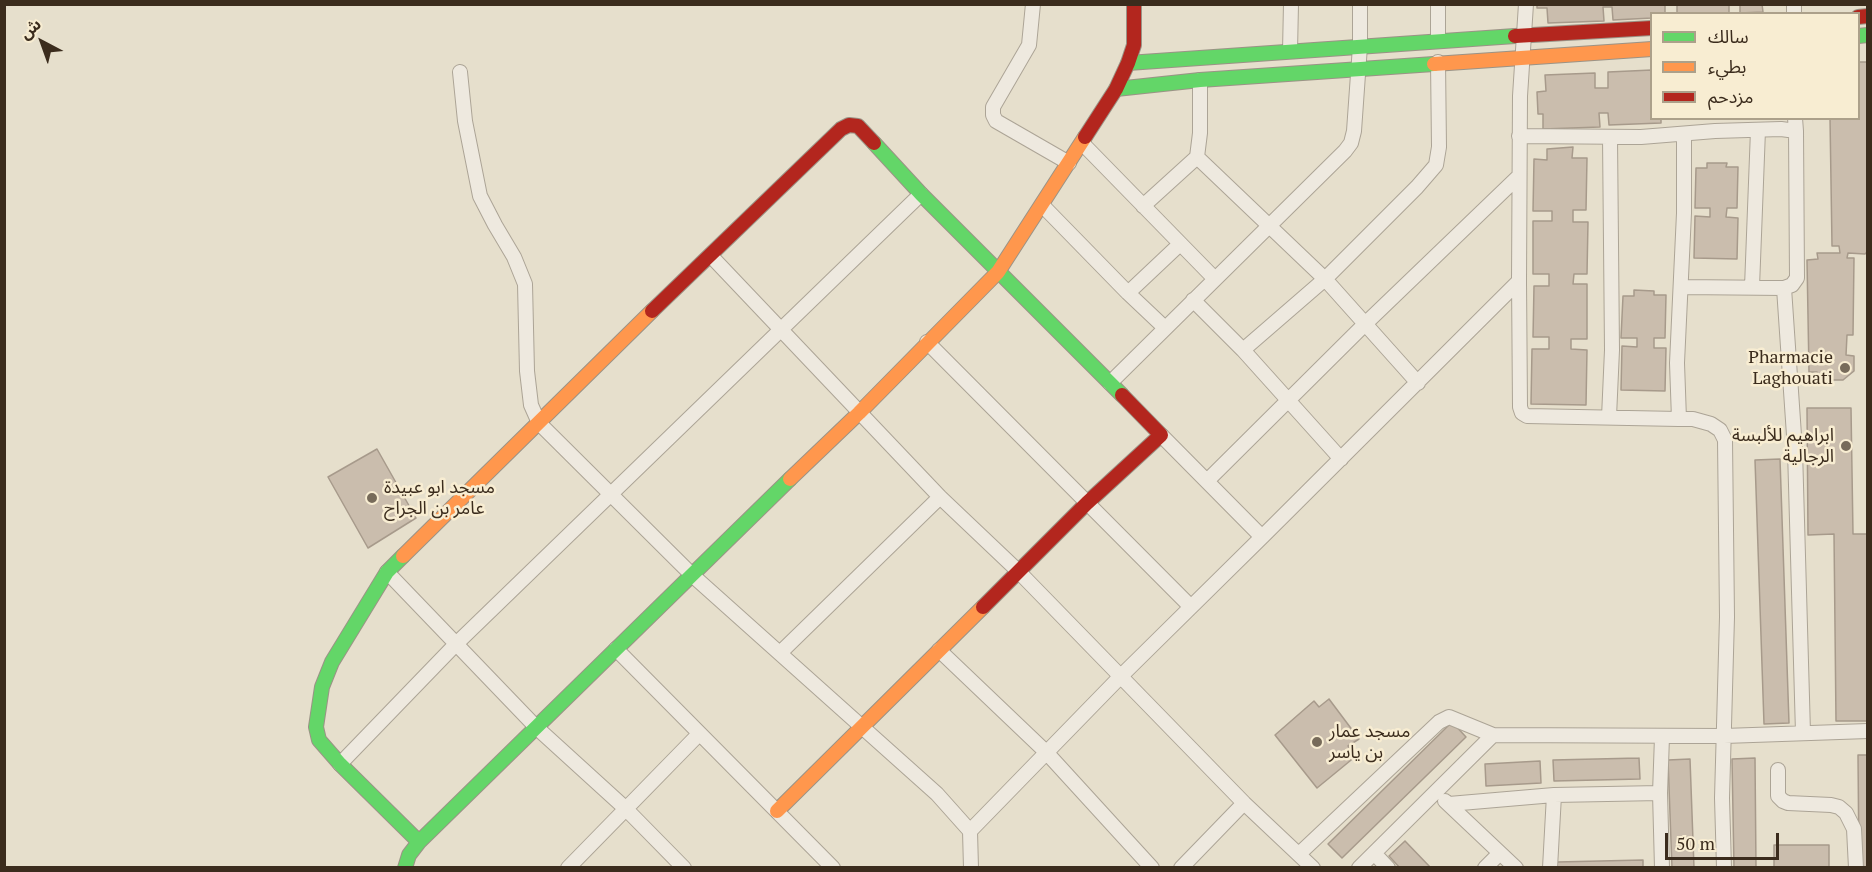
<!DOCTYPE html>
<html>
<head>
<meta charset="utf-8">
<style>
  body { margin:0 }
  #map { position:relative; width:1872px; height:872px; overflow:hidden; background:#e6dfcc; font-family:"PT Serif","Noto Sans Arabic",serif }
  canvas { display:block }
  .frame { position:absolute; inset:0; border:6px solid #3b2c1d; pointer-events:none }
  .legend { position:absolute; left:1650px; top:12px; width:210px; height:108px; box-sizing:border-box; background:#f8edd2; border:2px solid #aca08a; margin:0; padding:8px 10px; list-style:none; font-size:18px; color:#3b2c1d }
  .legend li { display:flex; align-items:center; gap:12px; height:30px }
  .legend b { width:30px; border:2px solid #aca08a }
  .north { position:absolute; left:12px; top:12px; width:60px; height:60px; -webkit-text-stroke:4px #f8edd2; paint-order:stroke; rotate:319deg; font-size:16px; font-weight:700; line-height:24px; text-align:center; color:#3b2c1d }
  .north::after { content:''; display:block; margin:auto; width:21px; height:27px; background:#3b2c1d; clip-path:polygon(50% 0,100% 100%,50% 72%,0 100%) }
  .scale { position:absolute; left:1665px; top:833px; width:114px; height:27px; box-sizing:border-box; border:3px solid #3b2c1d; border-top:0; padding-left:8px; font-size:18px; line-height:21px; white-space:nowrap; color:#3b2c1d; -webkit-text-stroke:4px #f8edd2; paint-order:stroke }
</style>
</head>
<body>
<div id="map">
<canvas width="1872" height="872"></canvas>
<div class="frame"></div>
<ul class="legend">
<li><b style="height:8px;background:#63d668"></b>سالك</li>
<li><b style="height:8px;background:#ff974d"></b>بطيء</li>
<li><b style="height:8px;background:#b3261e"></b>مزدحم</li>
</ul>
<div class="north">ش</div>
<div class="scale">50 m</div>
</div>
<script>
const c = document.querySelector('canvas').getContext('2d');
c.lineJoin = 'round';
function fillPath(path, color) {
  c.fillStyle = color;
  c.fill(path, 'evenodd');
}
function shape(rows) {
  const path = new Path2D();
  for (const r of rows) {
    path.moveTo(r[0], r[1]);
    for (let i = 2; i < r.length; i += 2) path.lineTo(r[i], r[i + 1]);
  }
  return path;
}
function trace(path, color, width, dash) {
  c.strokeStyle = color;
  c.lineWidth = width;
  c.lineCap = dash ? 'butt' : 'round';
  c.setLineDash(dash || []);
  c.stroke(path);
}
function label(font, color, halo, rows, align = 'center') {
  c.font = font + ' "PT Serif","Noto Sans Arabic",serif';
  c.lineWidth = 5;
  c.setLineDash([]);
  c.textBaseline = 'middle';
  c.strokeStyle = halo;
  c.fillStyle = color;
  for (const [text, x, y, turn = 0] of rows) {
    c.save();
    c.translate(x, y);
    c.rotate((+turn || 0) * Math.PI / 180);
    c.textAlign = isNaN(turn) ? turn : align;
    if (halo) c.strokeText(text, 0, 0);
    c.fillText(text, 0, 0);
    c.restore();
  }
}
const building = shape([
  [1537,4,1665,4,1665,14,1652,14,1652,18,1613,20,1612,7,1603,7,1604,21,1548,23,1547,8,1537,8,1537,4],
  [1677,4,1729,4,1729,13,1677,14,1677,4],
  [1740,4,1762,4,1763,12,1740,13,1740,4],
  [1858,62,1866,62,1868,64,1868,251,1865,254,1848,253,1847,258,1854,258,1853,335,1847,335,1846,355,1854,356,1854,371,1843,380,1817,380,1817,372,1809,372,1807,260,1818,259,1817,253,1840,253,1839,246,1832,246,1830,118,1858,118,1858,62],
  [1652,70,1652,118,1661,118,1661,123,1609,125,1608,113,1599,113,1600,127,1543,129,1543,114,1538,114,1537,92,1546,91,1545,75,1595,73,1595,88,1608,88,1608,72,1652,70],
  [1573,147,1572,158,1587,158,1586,210,1573,210,1573,222,1588,222,1587,274,1574,274,1573,284,1587,284,1587,339,1571,339,1571,349,1587,350,1586,405,1531,404,1532,349,1549,349,1549,337,1533,337,1534,286,1549,286,1549,274,1533,274,1533,221,1552,221,1552,211,1533,211,1534,159,1547,160,1547,149,1573,147],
  [1707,163,1727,163,1726,167,1738,167,1737,208,1727,208,1726,217,1738,218,1737,259,1694,258,1695,216,1710,217,1710,208,1695,208,1696,168,1707,168,1707,163],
  [1634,290,1654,291,1654,295,1666,295,1665,338,1654,338,1654,348,1666,348,1665,391,1621,390,1622,346,1637,347,1637,338,1621,338,1623,296,1634,296,1634,290],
  [1807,408,1851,408,1853,534,1868,534,1868,721,1836,721,1834,534,1808,535,1807,408],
  [377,449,416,518,368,548,328,477,377,449],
  [1780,459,1789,723,1764,724,1755,460,1780,459],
  [1329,699,1359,739,1348,746,1356,756,1317,788,1275,735,1314,701,1319,707,1329,699],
  [1452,722,1466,737,1342,858,1328,844,1452,722],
  [1858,755,1868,755,1868,868,1859,868,1858,755],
  [1639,758,1640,779,1554,781,1553,760,1639,758],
  [1755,758,1756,868,1734,868,1732,759,1755,758],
  [1690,759,1694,868,1672,868,1668,760,1690,759],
  [1540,761,1541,783,1486,786,1485,764,1540,761],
  [1405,841,1431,868,1400,868,1389,856,1405,841],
  [1774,845,1829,845,1829,867,1774,867,1774,845],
  [1643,860,1643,868,1557,868,1557,862,1643,860]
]);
fillPath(building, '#cabdad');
trace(building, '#a79a8b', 1.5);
const street = shape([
  [1033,4,1029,45,993,107,993,115,996,121,1069,163],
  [1794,14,1794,4],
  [1438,41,1438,4],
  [1290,51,1291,4],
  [460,72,465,121,480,196,495,225,514,257,525,284,527,371,531,405,539,423,691,574,937,794,970,831],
  [1200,80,1200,133,1197,157,1325,279,1418,383],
  [1519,136,1641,137,1715,131,1781,129,1796,131,1795,118],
  [1082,143,1214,278],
  [1042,205,1128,293,1165,328],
  [1143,206,1197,157],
  [711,256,940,497,1018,571,1244,803,1313,868],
  [1519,281,1520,407,1522,413,1527,416,1679,419,1677,363,1684,213,1684,134],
  [1681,287,1784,288,1792,285,1797,278,1796,131],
  [1752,287,1758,130],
  [1784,288,1795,450,1803,733],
  [1128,293,1180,244],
  [1193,300,1243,350,1341,459],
  [927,342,1191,607],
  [1243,350,1325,279,1417,187,1436,165,1439,147,1438,62],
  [1110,383,1345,151,1351,143,1354,131,1360,46,1360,4],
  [1609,417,1612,350,1610,137],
  [1679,419,1693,419,1711,424,1720,430,1725,440,1727,617,1722,798,1724,868],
  [1161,435,1262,537,1519,281,1520,96,1526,4],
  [1207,481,1364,325,1519,176],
  [387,572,536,727,625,808,684,868],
  [616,649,833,868],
  [939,650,1046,752,1152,868],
  [780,653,940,497],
  [1662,737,1660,793,1662,868],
  [340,764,455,645,921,194],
  [1778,770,1778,796,1783,801,1788,803,1831,805,1839,807,1846,813,1854,829,1856,868],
  [1445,801,1516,868],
  [1449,804,1554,795,1660,793],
  [1374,853,1388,868],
  [1299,854,1439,722,1449,717,1493,735],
  [568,868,699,734],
  [971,868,970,831,1120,677,1262,537],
  [1181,868,1244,803],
  [1359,868,1493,735,1724,736,1868,731],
  [1485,868,1500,853],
  [1550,868,1554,795]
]);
const fast = shape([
  [1858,36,1868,35],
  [1128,63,1515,36],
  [1116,89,1200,80,1434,64],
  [874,143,921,194,1122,395],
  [403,556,387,572,332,662,322,687,316,727,319,740,340,764,419,842],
  [405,868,409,855,419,842,790,479]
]);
const slow = shape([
  [1434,64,1652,49],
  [790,479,859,413,998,272,1085,137],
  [403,556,652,311],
  [777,811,983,607]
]);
const jam = shape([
  [1858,17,1868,16],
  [1515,36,1652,28],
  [1085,137,1116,89,1128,63,1134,45,1134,4],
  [652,311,841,129,849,125,858,126,874,143],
  [983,607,1087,503,1161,435,1122,395]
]);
trace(street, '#aca496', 16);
trace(fast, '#9b9386', 16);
trace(slow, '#9b9386', 16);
trace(jam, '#9b9386', 16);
trace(street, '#eee9df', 14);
trace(fast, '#63d668', 14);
trace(slow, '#ff974d', 14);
trace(jam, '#b3261e', 14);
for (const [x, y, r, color] of [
  [1845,368,6,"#776b5a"],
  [1846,446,6,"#776b5a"],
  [372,498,6,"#776b5a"],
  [1317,742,6,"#776b5a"]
]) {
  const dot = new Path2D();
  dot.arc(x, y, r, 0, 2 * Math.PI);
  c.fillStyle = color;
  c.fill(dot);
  trace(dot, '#f8edd2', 2);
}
label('18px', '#3b2c1d', '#f8edd2', [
  ["Pharmacie",1833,358],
  ["Laghouati",1833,379],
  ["ابراهيم للألبسة",1834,436],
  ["الرجالية",1834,457],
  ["مسجد ابو عبيدة",384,488,"left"],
  ["عامر بن الجراح",384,509,"left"],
  ["مسجد عمار",1329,732,"left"],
  ["بن ياسر",1329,753,"left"]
], 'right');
</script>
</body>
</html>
